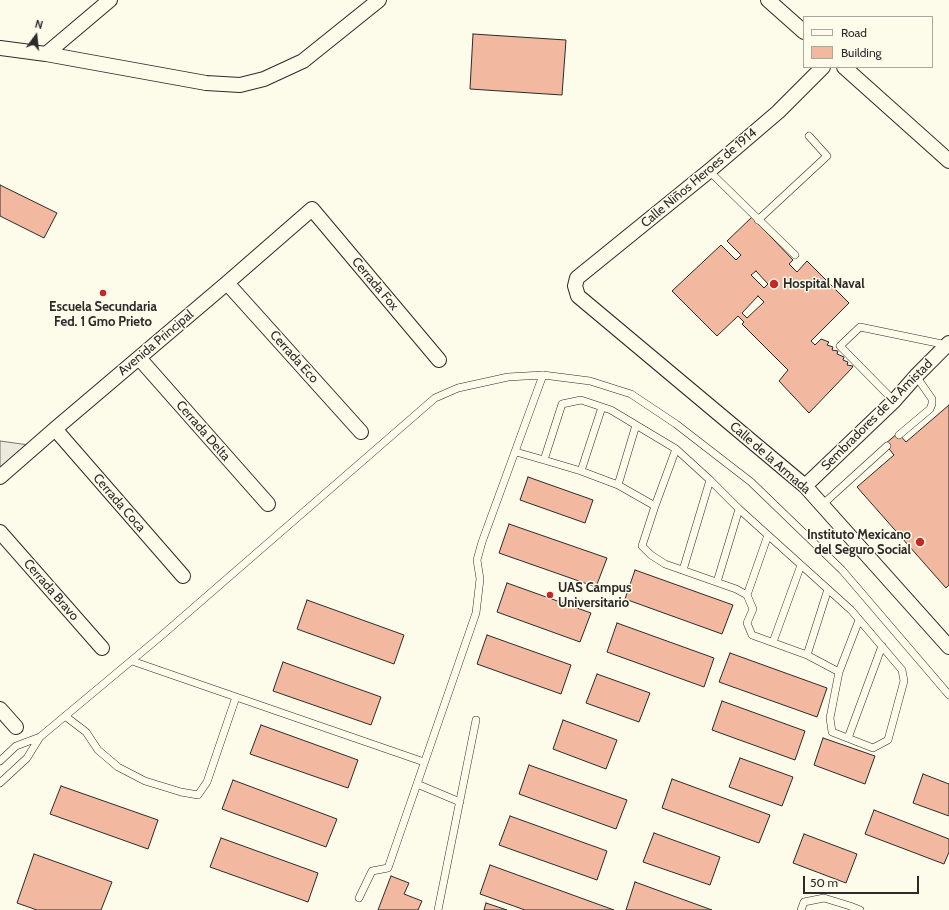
<!DOCTYPE html>
<html>
<head>
<meta charset="utf-8">
<style>
  body { margin:0 }
  #map { position:relative; width:949px; height:910px; overflow:hidden; background:#fdfbea; font-family:Cabin,sans-serif }
  canvas { display:block }
  .legend { position:absolute; left:803px; top:16px; width:130px; height:52px; box-sizing:border-box; background:#fdfbea; border:1px solid #a9a89e; margin:0; padding:5px 7px; list-style:none; font-size:12px; color:#2b2b2b }
  .legend li { display:flex; align-items:center; gap:8px; height:20px }
  .legend b { width:20px; border:1px solid #a9a89e }
  .north { position:absolute; left:16px; top:16px; width:40px; height:40px; -webkit-text-stroke:3px #fdfbea; paint-order:stroke; rotate:15deg; font-size:11px; font-weight:700; line-height:16px; text-align:center; color:#2b2b2b }
  .north::after { content:''; display:block; margin:auto; width:14px; height:18px; background:#2b2b2b; clip-path:polygon(50% 0,100% 100%,50% 72%,0 100%) }
  .scale { position:absolute; left:803px; top:876px; width:116px; height:18px; box-sizing:border-box; border:2px solid #2b2b2b; border-top:0; padding-left:5px; font-size:12px; line-height:14px; white-space:nowrap; color:#2b2b2b; -webkit-text-stroke:3px #fdfbea; paint-order:stroke }
</style>
</head>
<body>
<div id="map">
<canvas width="949" height="910"></canvas>
<ul class="legend">
<li><b style="height:5px;background:#fdfbea"></b>Road</li>
<li><b style="height:11px;background:#f2b8a0"></b>Building</li>
</ul>
<div class="north">N</div>
<div class="scale">50 m</div>
</div>
<script>
const c = document.querySelector('canvas').getContext('2d');
c.lineJoin = 'round';
function fillPath(path, color) {
  c.fillStyle = color;
  c.fill(path, 'evenodd');
}
function shape(rows) {
  const path = new Path2D();
  for (const r of rows) {
    path.moveTo(r[0], r[1]);
    for (let i = 2; i < r.length; i += 2) path.lineTo(r[i], r[i + 1]);
  }
  return path;
}
function trace(path, color, width, dash) {
  c.strokeStyle = color;
  c.lineWidth = width;
  c.lineCap = dash ? 'butt' : 'round';
  c.setLineDash(dash || []);
  c.stroke(path);
}
function label(font, color, halo, rows, align = 'center') {
  c.font = font + ' Cabin,sans-serif';
  c.lineWidth = 3;
  c.setLineDash([]);
  c.textBaseline = 'middle';
  c.strokeStyle = halo;
  c.fillStyle = color;
  for (const [text, x, y, turn = 0] of rows) {
    c.save();
    c.translate(x, y);
    c.rotate((+turn || 0) * Math.PI / 180);
    c.textAlign = isNaN(turn) ? turn : align;
    if (halo) c.strokeText(text, 0, 0);
    c.fillText(text, 0, 0);
    c.restore();
  }
}
const green = shape([
  [0,441,29,445,0,470,0,441]
]);
fillPath(green, '#ecebdb');
trace(green, '#74746e', 1);
const building = shape([
  [473,34,566,40,562,95,470,89,473,34],
  [0,185,57,213,44,238,0,216,0,185],
  [752,217,793,260,789,264,797,272,807,261,849,303,811,341,815,345,821,339,829,342,827,345,833,347,832,350,838,351,837,354,844,357,843,360,848,362,847,365,853,366,852,368,809,413,779,381,788,370,742,324,744,322,738,316,717,336,672,291,721,245,736,260,741,255,727,241,752,217],
  [756,271,768,284,764,288,751,275,756,271],
  [758,296,764,302,747,318,742,313,758,296],
  [949,405,949,585,946,588,857,487,894,455,885,444,898,433,906,442,949,405],
  [528,477,593,500,585,523,520,500,528,477],
  [509,524,607,558,596,587,499,553,509,524],
  [635,570,733,605,722,634,625,599,635,570],
  [507,583,591,613,580,642,497,612,507,583],
  [307,600,404,635,394,664,297,629,307,600],
  [617,623,714,658,704,687,607,652,617,623],
  [487,635,571,665,561,694,477,664,487,635],
  [730,653,827,688,817,717,719,682,730,653],
  [283,662,381,697,371,725,273,691,283,662],
  [597,674,650,693,639,722,586,703,597,674],
  [722,701,805,731,795,760,712,730,722,701],
  [563,720,617,740,606,769,553,749,563,720],
  [261,725,358,760,348,788,250,754,261,725],
  [823,738,875,756,865,784,814,765,823,738],
  [740,758,793,777,782,806,729,787,740,758],
  [529,765,627,800,616,829,519,794,529,765],
  [923,774,949,784,949,816,913,803,923,774],
  [672,779,770,815,759,843,662,808,672,779],
  [233,780,337,819,326,847,222,809,233,780],
  [61,786,158,820,148,849,50,814,61,786],
  [874,810,949,839,949,852,944,864,865,834,874,810],
  [510,816,607,851,597,880,499,845,510,816],
  [654,833,720,857,710,885,643,862,654,833],
  [804,834,857,854,846,883,793,863,804,834],
  [221,838,318,873,308,902,210,867,221,838],
  [34,854,112,882,101,910,37,910,17,903,34,854],
  [490,865,614,910,525,910,480,894,490,865],
  [391,876,409,883,404,894,422,901,418,910,378,910,391,876],
  [635,882,712,910,626,910,635,882],
  [486,903,507,910,484,910,486,903]
]);
fillPath(building, '#f2b8a0');
trace(building, '#2b2b2b', 1);
const lane = shape([
  [709,171,795,255],
  [758,220,827,156,809,136],
  [894,401,840,346,860,327,947,345],
  [899,435,930,409,932,404,932,399,916,376],
  [516,452,544,460,581,471,618,485,655,506,642,546,651,555,665,564,736,589,747,595,753,609,747,623,752,635,807,655,839,672,830,718,832,732,873,748,888,740,904,681,902,670,851,610,739,509,710,480,676,449,611,410,581,400,562,404,544,460],
  [581,471,602,407],
  [618,485,636,425],
  [822,505,887,446],
  [655,506,676,449],
  [683,570,710,480],
  [717,582,739,509],
  [747,595,768,535],
  [773,642,801,565],
  [807,655,828,589],
  [132,661,424,762],
  [839,672,859,620],
  [65,716,86,732,98,750,118,767,145,781,181,792,198,795,207,782,236,697],
  [848,738,882,646],
  [0,761,16,746,40,737,161,636,435,398,458,388,508,377,543,375,590,381,631,394,676,424,751,482,842,570,949,695],
  [0,783,27,758,40,737],
  [417,784,460,802],
  [359,898,372,871,388,868,476,613,480,579,477,560,482,542,543,375],
  [438,910,476,720],
  [801,910,804,902,824,898,850,906,860,910]
]);
const street = shape([
  [768,0,804,32],
  [0,48,46,54,206,83,240,85,264,79,303,61,379,0],
  [46,54,110,0],
  [823,67,778,112,709,171,577,278,575,286,578,296,805,486,949,647],
  [844,67,949,161],
  [227,283,361,432],
  [139,358,268,504],
  [55,429,183,576],
  [0,477,55,429,227,283,312,209,439,360],
  [805,486,894,401,916,376,949,343],
  [0,532,102,648],
  [0,709,16,727]
]);
trace(lane, '#2b2b2b', 8);
trace(street, '#2b2b2b', 16);
trace(lane, '#fdfbea', 7);
trace(street, '#fdfbea', 14);
for (const [x, y, r, color] of [
  [774,284,5,"#c62828"],
  [103,293,4,"#c62828"],
  [920,542,5,"#c62828"],
  [550,595,4,"#c62828"]
]) {
  const dot = new Path2D();
  dot.arc(x, y, r, 0, 2 * Math.PI);
  c.fillStyle = color;
  c.fill(dot);
  trace(dot, '#fdfbea', 1.5);
}
label('13px', '#2b2b2b', '#fdfbea', [
  ["Calle Niños Heroes de 1914",699,178,-40],
  ["Cerrada Fox",375,284,50],
  ["Avenida Principal",156,343,-40],
  ["Cerrada Eco",294,357,48],
  ["Sembradores de la Amistad",877,415,-45],
  ["Cerrada Delta",203,431,49],
  ["Calle de la Armada",770,458,41],
  ["Cerrada Coca",119,503,49],
  ["Cerrada Bravo",51,590,49]
]);
label('bold 13px', '#2b2b2b', '#fdfbea', [
  ["Hospital Naval",783,284],
  ["Escuela Secundaria",103,307,"center"],
  ["Fed. 1 Gmo Prieto",103,322,"center"],
  ["Instituto Mexicano",911,535,"right"],
  ["del Seguro Social",911,550,"right"],
  ["UAS Campus",558,588],
  ["Universitario",558,603]
], 'left');
</script>
</body>
</html>
